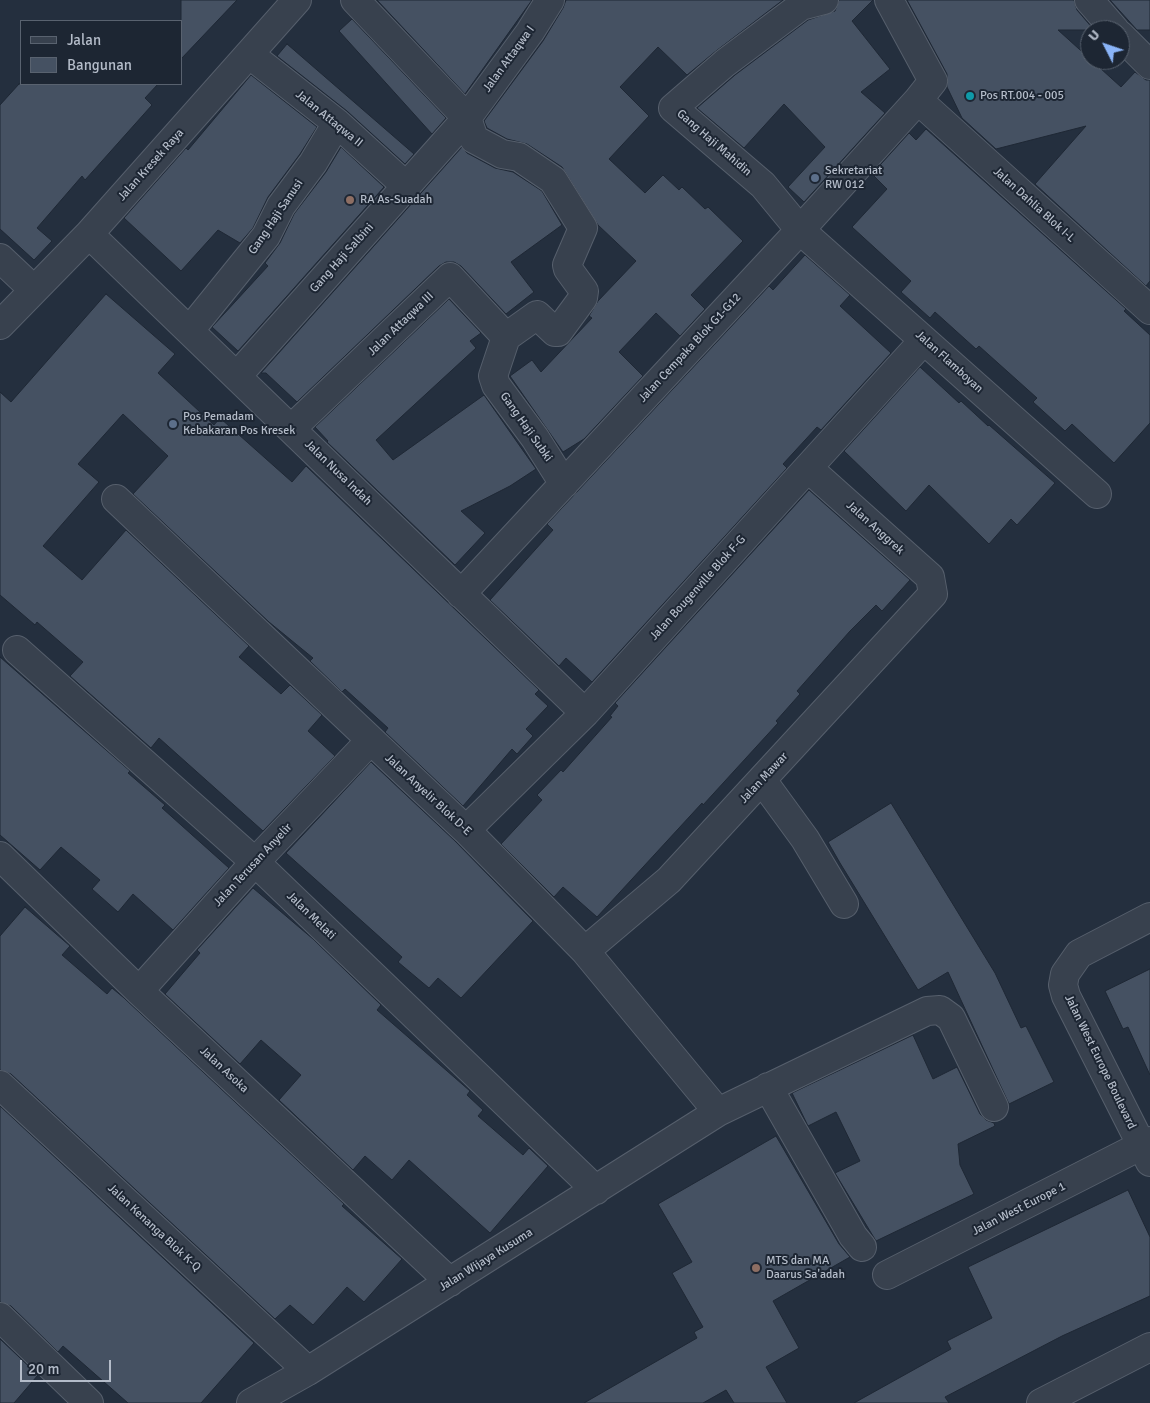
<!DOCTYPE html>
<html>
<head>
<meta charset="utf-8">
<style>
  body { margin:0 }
  #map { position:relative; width:1150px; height:1403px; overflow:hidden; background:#242f3e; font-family:Signika,sans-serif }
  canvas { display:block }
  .legend { position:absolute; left:20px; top:20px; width:162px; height:65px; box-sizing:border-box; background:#1d2633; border:1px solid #59626f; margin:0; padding:6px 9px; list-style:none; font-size:15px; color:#b4bcc9 }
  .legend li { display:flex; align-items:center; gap:10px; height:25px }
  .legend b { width:25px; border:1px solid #59626f }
  .north { position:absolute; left:1080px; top:20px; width:50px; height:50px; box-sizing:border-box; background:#1d2633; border:1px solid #59626f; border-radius:50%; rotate:311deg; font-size:14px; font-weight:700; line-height:20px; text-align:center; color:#b4bcc9 }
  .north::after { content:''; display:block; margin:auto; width:18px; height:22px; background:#8ab4f8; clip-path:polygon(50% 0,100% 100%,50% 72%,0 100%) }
  .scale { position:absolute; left:20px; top:1360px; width:91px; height:22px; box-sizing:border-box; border:2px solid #b4bcc9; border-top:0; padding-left:6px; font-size:15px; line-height:18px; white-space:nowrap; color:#b4bcc9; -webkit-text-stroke:4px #1d2633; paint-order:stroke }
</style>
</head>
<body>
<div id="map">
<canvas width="1150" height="1403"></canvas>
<ul class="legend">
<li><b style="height:6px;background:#38414e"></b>Jalan</li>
<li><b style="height:14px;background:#455162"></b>Bangunan</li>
</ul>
<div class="north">U</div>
<div class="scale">20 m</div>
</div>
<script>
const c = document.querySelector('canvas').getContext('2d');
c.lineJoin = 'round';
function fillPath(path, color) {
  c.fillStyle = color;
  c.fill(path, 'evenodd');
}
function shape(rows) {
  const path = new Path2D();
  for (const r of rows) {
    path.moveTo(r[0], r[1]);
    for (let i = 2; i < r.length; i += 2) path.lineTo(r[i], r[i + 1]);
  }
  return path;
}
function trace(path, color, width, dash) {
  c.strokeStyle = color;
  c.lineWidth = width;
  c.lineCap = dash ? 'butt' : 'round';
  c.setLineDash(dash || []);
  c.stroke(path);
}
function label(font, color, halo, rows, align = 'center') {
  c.font = font + ' Signika,sans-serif';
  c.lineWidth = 4;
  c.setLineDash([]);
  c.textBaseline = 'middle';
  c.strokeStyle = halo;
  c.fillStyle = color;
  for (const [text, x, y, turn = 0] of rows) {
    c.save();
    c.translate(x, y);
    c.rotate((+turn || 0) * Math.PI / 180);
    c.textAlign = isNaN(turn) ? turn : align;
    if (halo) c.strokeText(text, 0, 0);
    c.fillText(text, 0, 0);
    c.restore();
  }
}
const building = shape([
  [181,0,237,0,181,59,181,0],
  [377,0,532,0,465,94,377,0],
  [566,0,783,0,716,51,687,75,658,47,620,87,649,116,609,159,645,193,663,175,679,190,682,187,705,209,708,207,743,241,691,295,705,309,680,336,656,313,619,352,643,376,584,439,563,452,510,376,532,360,541,372,592,318,589,316,598,301,636,261,598,225,562,167,527,144,507,139,487,128,484,121,543,41,563,8,566,0],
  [839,0,873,0,852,21,890,69,861,92,885,113,804,202,788,187,825,147,784,104,744,148,697,108,735,75,808,20,835,11,839,0],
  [907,0,1074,0,1077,10,1094,30,1058,30,1121,87,1135,72,1146,80,1150,80,1150,281,1146,286,1035,184,1086,126,996,149,962,118,947,87,947,74,907,0],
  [1110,0,1150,0,1150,30,1137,30,1110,0],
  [352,19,446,118,432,134,339,31,352,19],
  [287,44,414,154,405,164,347,111,277,56,287,44],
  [251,75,317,127,300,154,268,197,253,228,240,243,218,230,181,271,124,218,186,148,188,150,251,75],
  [19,84,158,84,145,98,152,105,85,180,82,176,37,228,52,241,34,260,0,229,0,105,19,84],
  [926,129,1126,309,1124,311,1150,335,1150,423,1114,463,1072,424,1065,431,1033,402,1037,398,979,346,976,349,935,312,930,318,901,292,911,281,852,227,887,189,872,174,909,133,916,140,926,129],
  [341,147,384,187,238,351,212,327,268,266,265,263,280,243,294,214,326,172,341,147],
  [462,147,467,153,495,168,513,172,542,191,562,225,511,262,534,292,506,314,461,266,454,262,446,262,439,266,297,402,266,373,261,373,462,147],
  [805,255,850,295,840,306,891,353,821,430,817,427,783,464,787,468,592,682,566,658,559,666,490,600,553,530,547,524,769,286,773,290,805,255],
  [106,294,175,354,158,373,214,425,220,418,292,482,306,466,539,690,535,694,548,706,526,729,533,736,517,754,512,749,463,806,385,732,388,728,345,689,342,692,310,661,313,658,269,622,133,494,168,456,123,414,78,464,99,482,43,546,82,580,126,530,249,646,239,657,281,694,290,685,322,715,308,731,335,756,263,831,159,738,151,748,70,676,83,662,37,622,35,625,0,595,0,392,11,402,106,294],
  [449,299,481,333,470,341,476,348,376,440,393,460,484,395,536,469,510,486,461,511,485,533,455,565,327,442,328,441,315,427,449,299],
  [920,367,959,403,961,401,988,426,989,425,1055,483,1017,525,1011,519,989,544,929,485,906,511,844,451,920,367],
  [809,490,910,580,882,611,876,605,850,631,797,691,800,694,776,721,778,723,703,805,702,803,597,917,563,887,554,897,501,844,542,800,537,795,561,770,563,772,612,717,610,716,618,706,615,703,809,490],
  [0,657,130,771,128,773,165,805,162,808,229,868,173,930,133,894,118,912,92,889,100,880,61,847,40,870,0,835,0,657],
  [371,762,455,841,533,921,461,998,438,978,429,988,398,962,402,957,286,853,371,762],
  [891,803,995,973,1021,1028,1026,1026,1054,1082,1009,1104,948,972,918,990,840,863,828,842,891,803],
  [253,888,313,939,381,1005,377,1010,470,1091,467,1095,483,1110,478,1116,523,1155,529,1148,548,1166,490,1233,409,1160,392,1180,365,1156,353,1170,279,1100,301,1075,261,1040,240,1064,165,994,200,953,197,950,253,888],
  [25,907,70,946,62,955,107,994,112,988,124,998,344,1204,342,1206,402,1259,364,1302,347,1287,313,1325,290,1305,275,1319,11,1074,0,1070,0,936,25,907],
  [1150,969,1150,1075,1128,1027,1123,1029,1105,991,1150,969],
  [913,1035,933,1079,957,1067,980,1114,986,1120,994,1123,995,1126,958,1144,960,1165,974,1194,876,1241,835,1173,860,1161,836,1112,808,1126,792,1093,913,1035],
  [0,1106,254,1343,201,1403,128,1403,63,1346,58,1352,11,1306,0,1302,0,1106],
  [776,1136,839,1244,850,1257,773,1301,799,1348,766,1367,787,1403,734,1403,726,1390,703,1403,584,1403,697,1338,694,1332,703,1327,672,1273,692,1262,658,1204,776,1136],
  [1128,1190,1150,1237,1150,1296,1062,1336,945,1397,949,1403,854,1403,951,1349,947,1341,992,1318,968,1267,1128,1190],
  [0,1339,38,1375,14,1403,0,1403,0,1339]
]);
fillPath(building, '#455162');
trace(building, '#1f2835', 1);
const minor = shape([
  [355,0,467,118,474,139,502,154,519,157,553,180,583,228,567,265,568,269,584,291,583,298,558,332,555,332,537,315,506,337,493,376,496,385,535,438,564,484],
  [824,0,801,6,725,63,673,108,763,185,800,230,1097,494],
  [1089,0,1115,30],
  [1120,35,1150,65],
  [249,54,337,123,406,186],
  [918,100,1150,310],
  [89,234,585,713],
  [0,258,34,290],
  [0,325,89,234,297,0],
  [190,330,266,236,281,206,313,163,337,123],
  [237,376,467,118,530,32,550,0],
  [292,428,450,277,506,337],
  [116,499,466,830,585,951,718,1112],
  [461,594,800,230,918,100,933,81,889,0],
  [17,650,255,862,596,1190],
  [762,780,805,839,844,904],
  [466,830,585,713,924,340],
  [0,856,139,991,450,1282],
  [1150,917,1079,954,1065,974,1063,985,1066,996,1150,1162],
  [585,951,669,880,933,594,930,577,808,468],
  [139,991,255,862,370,741],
  [0,1085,308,1371],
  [768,1087,853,1236,862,1247],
  [887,1275,1150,1141],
  [0,1317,89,1403],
  [251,1403,308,1371,718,1112,927,1011,940,1010,951,1018,994,1107],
  [1041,1403,1150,1347]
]);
trace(minor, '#565f6c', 30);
trace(minor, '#38414e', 28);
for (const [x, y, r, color] of [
  [970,96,5,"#0f9aa8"],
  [815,178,5,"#5c6f8a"],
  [350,200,5,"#8d6e63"],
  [173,424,5,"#5c6f8a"],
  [756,1268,5,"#8d6e63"]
]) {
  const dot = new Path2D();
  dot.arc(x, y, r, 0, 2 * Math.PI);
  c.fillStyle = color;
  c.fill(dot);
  trace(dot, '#1d2633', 2);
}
label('12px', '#b4bcc9', '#1d2633', [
  ["Jalan Attaqwa I",509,59,-54],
  ["Jalan Attaqwa II",329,119,39],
  ["Gang Haji Mahidin",714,143,41],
  ["Jalan Kresek Raya",151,165,-48],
  ["Jalan Dahlia Blok I-L",1034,205,42],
  ["Gang Haji Sanusi",276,217,-56],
  ["Gang Haji Salbini",342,258,-48],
  ["Jalan Attaqwa III",401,324,-44],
  ["Jalan Cempaka Blok G1-G12",690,348,-47],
  ["Jalan Flamboyan",949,362,42],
  ["Gang Haji Subki",526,427,55],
  ["Jalan Nusa Indah",338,473,44],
  ["Jalan Anggrek",875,528,42],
  ["Jalan Bougenville Blok F-G",698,588,-48],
  ["Jalan Mawar",764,778,-47],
  ["Jalan Anyelir Blok D-E",428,795,43],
  ["Jalan Terusan Anyelir",253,865,-47],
  ["Jalan Melati",311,916,44],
  ["Jalan West Europe Boulevard",1100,1062,64],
  ["Jalan Asoka",224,1070,43],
  ["Jalan West Europe 1",1019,1209,-27],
  ["Jalan Kenanga Blok K-Q",154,1228,43],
  ["Jalan Wijaya Kusuma",486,1260,-32]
]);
label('12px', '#b4bcc9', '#1d2633', [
  ["Pos RT.004 - 005",980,96],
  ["Sekretariat",825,171],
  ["RW 012",825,185],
  ["RA As-Suadah",360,200],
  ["Pos Pemadam",183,417],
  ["Kebakaran Pos Kresek",183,431],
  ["MTS dan MA",766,1261],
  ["Daarus Sa'adah",766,1275]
], 'left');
</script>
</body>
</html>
